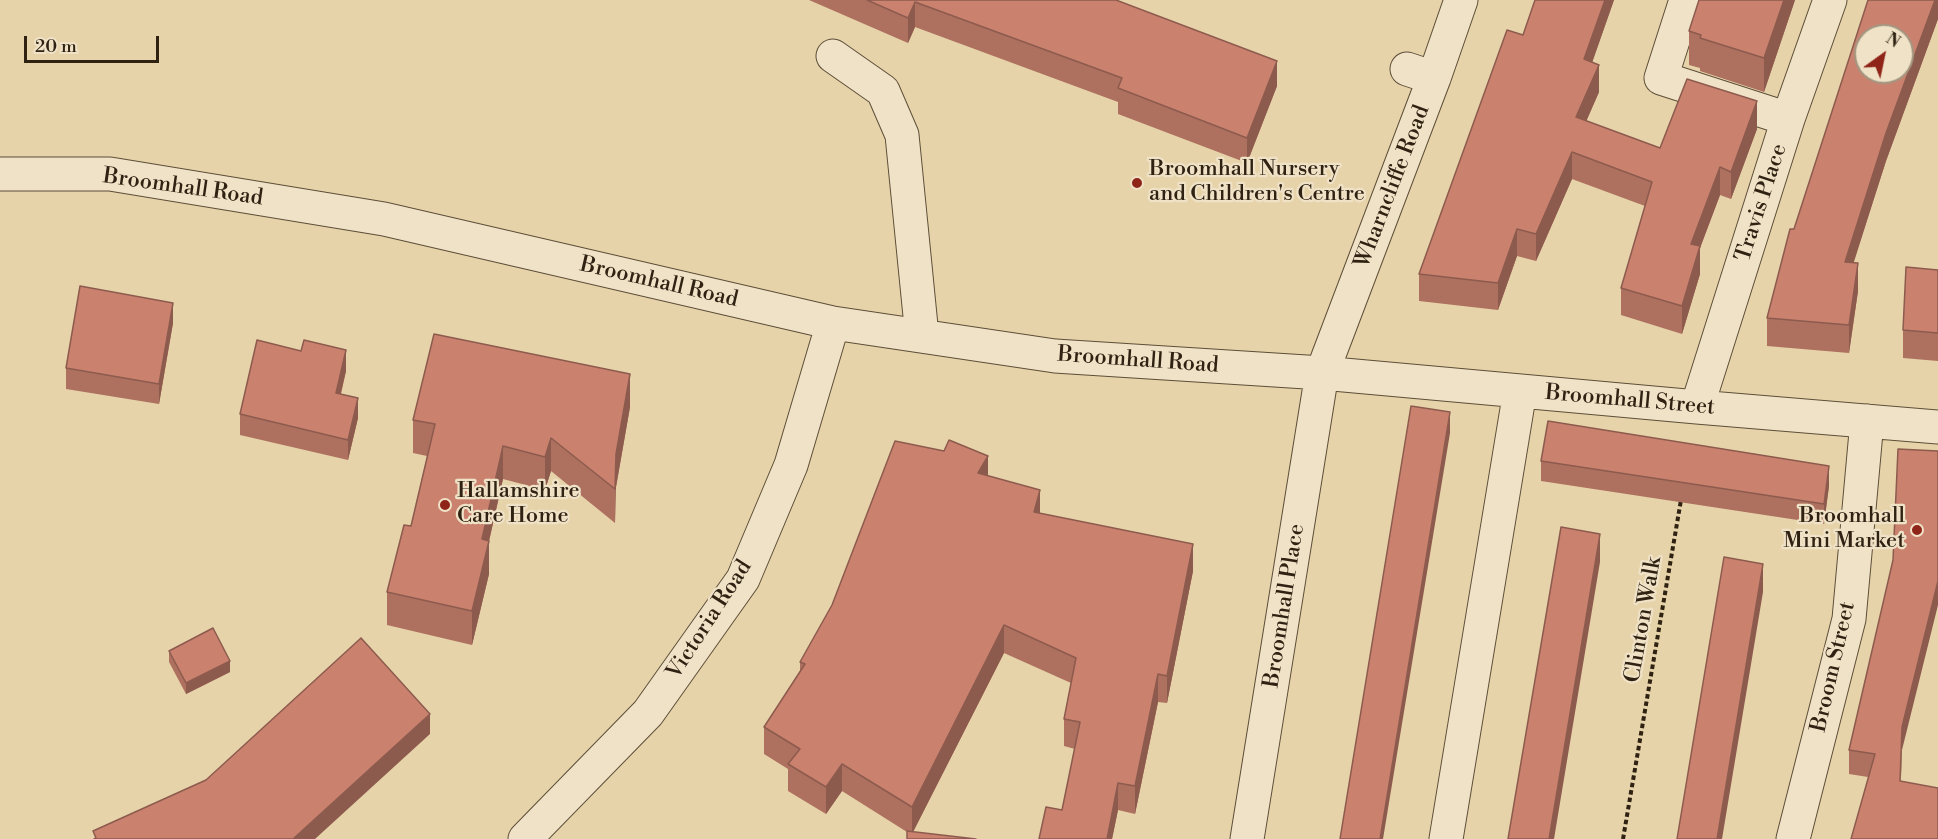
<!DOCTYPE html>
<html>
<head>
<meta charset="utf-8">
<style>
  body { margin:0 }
  #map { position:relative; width:1938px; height:839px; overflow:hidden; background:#e7d3a9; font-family:"Libre Bodoni",serif }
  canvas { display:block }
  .north { position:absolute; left:1854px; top:24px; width:60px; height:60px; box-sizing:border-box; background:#efe2c7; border:2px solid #a2957f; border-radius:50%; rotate:33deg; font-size:16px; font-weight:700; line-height:24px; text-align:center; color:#2f2212 }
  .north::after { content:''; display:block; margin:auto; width:21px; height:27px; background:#8f2418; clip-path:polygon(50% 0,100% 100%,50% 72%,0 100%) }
  .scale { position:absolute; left:24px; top:36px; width:135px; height:27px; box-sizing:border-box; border:3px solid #2f2212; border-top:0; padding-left:8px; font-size:18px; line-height:21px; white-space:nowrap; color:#2f2212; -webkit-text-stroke:4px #efe2c7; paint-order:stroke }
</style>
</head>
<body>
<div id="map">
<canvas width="1938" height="839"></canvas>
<div class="north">N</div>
<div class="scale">20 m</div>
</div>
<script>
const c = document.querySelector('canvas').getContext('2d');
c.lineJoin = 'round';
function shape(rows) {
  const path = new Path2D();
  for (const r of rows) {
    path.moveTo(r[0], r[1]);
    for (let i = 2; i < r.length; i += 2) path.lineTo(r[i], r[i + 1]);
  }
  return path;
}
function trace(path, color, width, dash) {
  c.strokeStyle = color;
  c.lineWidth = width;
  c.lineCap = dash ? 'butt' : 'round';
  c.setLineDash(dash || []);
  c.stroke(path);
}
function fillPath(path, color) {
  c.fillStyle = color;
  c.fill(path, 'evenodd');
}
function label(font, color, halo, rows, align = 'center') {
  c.font = font + ' "Libre Bodoni",serif';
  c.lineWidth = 4.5;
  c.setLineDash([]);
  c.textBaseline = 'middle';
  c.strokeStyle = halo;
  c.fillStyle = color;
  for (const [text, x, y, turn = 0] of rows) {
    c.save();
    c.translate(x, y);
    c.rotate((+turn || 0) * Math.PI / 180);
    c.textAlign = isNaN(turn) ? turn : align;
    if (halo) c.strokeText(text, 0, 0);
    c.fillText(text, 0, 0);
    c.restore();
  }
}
const minor = shape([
  [1686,0,1661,78,1788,119],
  [833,56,883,91,902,135,922,336],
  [1407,69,1434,78],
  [0,174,110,174,384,219,833,323,1055,356,1322,373,1697,407,1938,427],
  [1697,407,1788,119,1830,0],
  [525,839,648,713,743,579,791,465,833,323],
  [1247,839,1322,373,1434,78,1461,0],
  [1446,839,1520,391],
  [1793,839,1849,619,1867,421]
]);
trace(minor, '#5d4e38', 35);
trace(shape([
  [1623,839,1681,500]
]), '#2f2212', 4, [4.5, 3]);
trace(minor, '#efe2c7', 33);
fillPath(shape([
  [809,0,1116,0,1277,86,1247,163,1118,114,1118,102,915,27,908,43],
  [1535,0,1614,0,1592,62,1599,92,1586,121,1660,148,1757,129,1731,199,1720,195,1700,248,1700,274,1682,334,1621,315,1621,288,1645,206,1572,179,1536,261,1517,256,1498,310,1419,301,1419,274,1523,35],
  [1795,0,1764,92,1700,71,1700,68,1689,65,1689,31],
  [1938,0,1938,19,1886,161,1853,263,1858,291,1849,353,1767,346,1767,318,1794,229],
  [1938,270,1938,361,1903,358,1903,330],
  [173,323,159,404,66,389,66,368],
  [346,371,341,394,358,418,348,460,240,435,240,414],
  [630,407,616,487,615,523,551,471,545,490,503,479,489,541,489,574,472,645,387,625,387,592,411,526,427,456,413,453,413,420],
  [1541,461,1829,486,1824,524,1541,481],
  [988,476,1040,513,1193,571,1167,703,1158,702,1135,814,1118,810,1112,839,1039,839,1062,810,1075,749,1064,746,1064,719,1071,683,1004,653,913,832,907,832,842,791,826,814,788,791,788,769,764,754,764,727,800,671,800,662],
  [169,651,230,672,186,694,169,662],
  [1849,750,1902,750,1868,777,1849,774]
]), '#ae705f');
fillPath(shape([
  [1605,0,1614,0,1584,86,1584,59],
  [1784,0,1795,0,1764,92,1764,58],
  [1935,0,1938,0,1938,19,1886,161,1845,290,1845,262,1886,133],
  [915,2,915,27,908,43,908,18],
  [1277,61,1277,86,1247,163,1247,138],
  [1599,65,1599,92,1576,145,1576,117],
  [1757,101,1757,129,1731,199,1731,172],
  [1572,152,1572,179,1536,261,1536,234],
  [1720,167,1720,195,1700,248,1700,274,1682,334,1682,306,1691,244],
  [1517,229,1517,256,1498,310,1498,283],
  [1858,263,1858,291,1849,353,1849,325],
  [173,303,173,323,159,404,159,384],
  [346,350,346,371,336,413,336,393],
  [630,374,630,407,616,487,615,523,616,454],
  [358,398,358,418,348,460,348,440],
  [1450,412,1450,433,1383,839,1380,839],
  [551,438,551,471,545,490,545,457],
  [503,446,503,479,489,541,489,574,472,645,472,611,482,539],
  [988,456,988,484,978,473],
  [1829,466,1829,486,1824,524,1824,504],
  [1040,490,1040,517,1034,512],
  [1600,534,1600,562,1554,839,1549,839],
  [1193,544,1193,571,1167,703,1167,676],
  [1763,564,1763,592,1722,839,1717,839],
  [1938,581,1938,605,1902,750,1900,805,1902,727],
  [1004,625,1004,653,912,834,912,807],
  [230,661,230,672,186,694,186,683],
  [1158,674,1158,702,1135,814,1135,786],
  [430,714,430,734,315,839,293,839],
  [842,764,842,791,826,814,826,787],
  [1118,783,1118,810,1112,839,1107,839]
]), '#8d5b4e');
const building = shape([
  [867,0,1116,0,1277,61,1247,138,1118,88,1122,78,915,2,908,18,867,0],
  [1535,0,1605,0,1584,59,1599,65,1576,117,1660,148,1687,79,1757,101,1731,172,1720,167,1691,244,1700,246,1682,306,1621,288,1652,182,1572,152,1536,234,1517,229,1498,283,1419,274,1507,30,1523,35,1535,0],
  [1699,0,1784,0,1764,58,1700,38,1701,35,1689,31,1699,0],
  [1868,0,1935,0,1886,133,1845,262,1858,263,1849,325,1767,318,1790,229,1794,229,1868,0],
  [1866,36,1902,36,1902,72,1866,72,1866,36],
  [1906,267,1938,270,1938,333,1903,330,1906,267],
  [80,286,173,303,159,384,66,368,80,286],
  [434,334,630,374,616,454,615,489,551,438,545,457,503,446,482,539,489,541,472,611,387,592,404,525,411,526,435,424,413,420,434,334],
  [257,340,301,351,304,340,346,350,336,393,358,398,348,440,240,414,257,340],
  [1411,406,1450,412,1380,839,1340,839,1411,406],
  [1548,421,1829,466,1824,504,1541,461,1548,421],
  [949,440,988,456,978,473,1040,490,1034,512,1193,544,1167,676,1158,674,1135,786,1118,783,1107,839,1039,839,1046,807,1062,810,1080,722,1064,719,1076,658,1004,625,912,807,842,764,826,787,788,764,800,749,764,727,805,664,800,662,832,605,895,441,944,451,949,440],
  [1898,449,1938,451,1938,581,1902,727,1900,781,1938,788,1938,839,1851,839,1875,754,1849,750,1893,560,1898,449],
  [1561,527,1600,534,1549,839,1508,839,1561,527],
  [1724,557,1763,564,1717,839,1677,839,1724,557],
  [213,628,230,661,186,683,169,651,213,628],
  [361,638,430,714,293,839,94,839,96,838,93,831,206,780,361,638],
  [907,831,976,839,907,839,907,831]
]);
fillPath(building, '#ca826f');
trace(building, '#8d5b4e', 1.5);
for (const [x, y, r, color] of [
  [1137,183,6,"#8f2418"],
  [445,505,6,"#8f2418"],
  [1917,530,6,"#8f2418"]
]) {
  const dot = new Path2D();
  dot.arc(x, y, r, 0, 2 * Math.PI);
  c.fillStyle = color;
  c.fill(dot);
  trace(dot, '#efe2c7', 2);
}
label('22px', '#2f2212', '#efe2c7', [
  ["Broomhall Nursery",1149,170],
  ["and Children's Centre",1149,195],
  ["Hallamshire",457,492],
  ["Care Home",457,517],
  ["Broomhall",1905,517,"right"],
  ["Mini Market",1905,542,"right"]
], 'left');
label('22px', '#2f2212', '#efe2c7', [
  ["Wharncliffe Road",1393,187,-69],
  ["Broomhall Road",183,188,8],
  ["Travis Place",1762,203,-72],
  ["Broomhall Road",659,283,13],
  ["Broomhall Road",1138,361,4],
  ["Broomhall Street",1630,401,5],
  ["Broomhall Place",1285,606,-81],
  ["Victoria Road",710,620,-57],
  ["Clinton Walk",1644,620,-80],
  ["Broom Street",1834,667,-77]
]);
</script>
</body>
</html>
